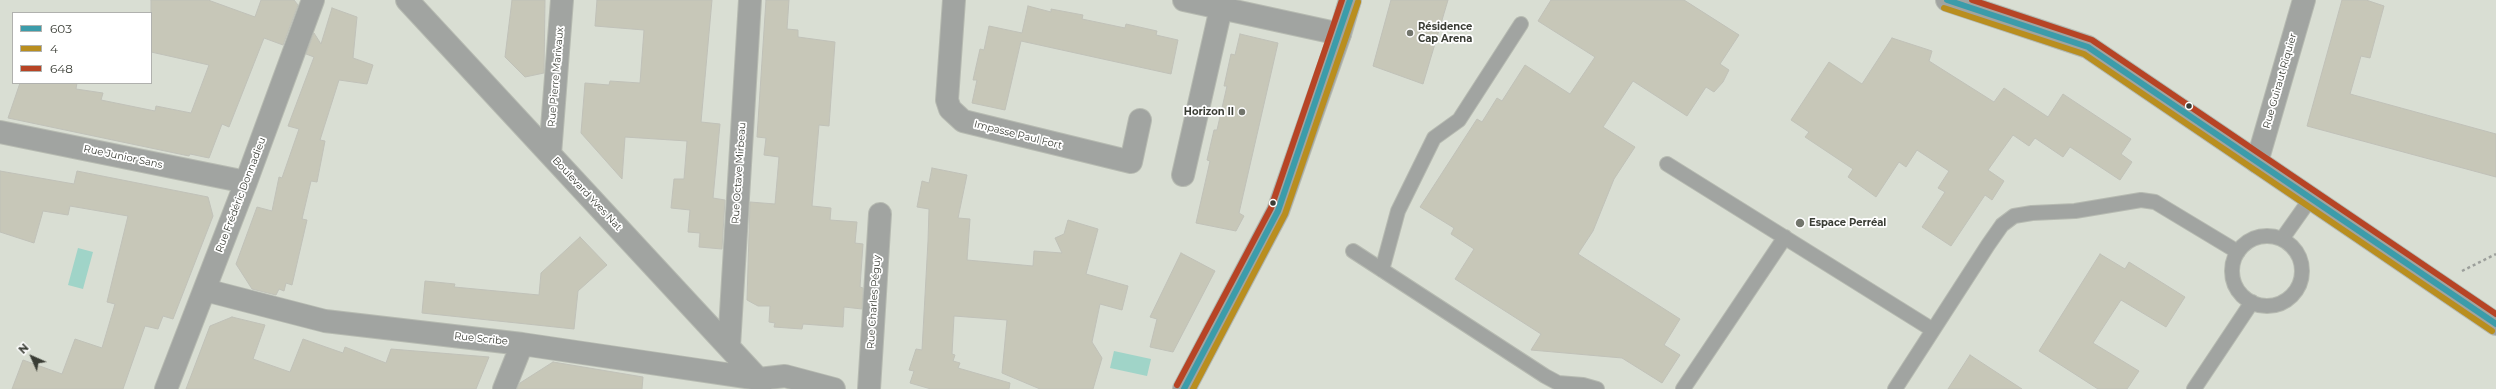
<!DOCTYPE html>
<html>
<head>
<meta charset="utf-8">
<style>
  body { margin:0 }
  #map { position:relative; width:2496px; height:389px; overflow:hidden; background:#d9ded3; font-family:Montserrat,sans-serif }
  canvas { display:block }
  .legend { position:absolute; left:12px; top:12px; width:140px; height:72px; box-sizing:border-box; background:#fff; border:1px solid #b0b1ae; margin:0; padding:5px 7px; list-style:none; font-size:12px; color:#3a3d35 }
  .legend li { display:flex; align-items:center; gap:8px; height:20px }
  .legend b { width:20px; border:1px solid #b0b1ae }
  .north { position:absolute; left:12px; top:337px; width:40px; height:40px; -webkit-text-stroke:3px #fff; paint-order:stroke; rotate:315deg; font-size:11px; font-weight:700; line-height:16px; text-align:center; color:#3a3d35 }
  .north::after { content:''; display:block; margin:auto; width:14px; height:18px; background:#3a3d35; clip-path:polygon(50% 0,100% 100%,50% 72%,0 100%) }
</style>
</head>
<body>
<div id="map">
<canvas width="2496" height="389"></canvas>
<ul class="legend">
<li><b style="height:5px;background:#3c9caa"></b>603</li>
<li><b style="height:5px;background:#b98e1f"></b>4</li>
<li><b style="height:5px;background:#b74425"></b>648</li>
</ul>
<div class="north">N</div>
</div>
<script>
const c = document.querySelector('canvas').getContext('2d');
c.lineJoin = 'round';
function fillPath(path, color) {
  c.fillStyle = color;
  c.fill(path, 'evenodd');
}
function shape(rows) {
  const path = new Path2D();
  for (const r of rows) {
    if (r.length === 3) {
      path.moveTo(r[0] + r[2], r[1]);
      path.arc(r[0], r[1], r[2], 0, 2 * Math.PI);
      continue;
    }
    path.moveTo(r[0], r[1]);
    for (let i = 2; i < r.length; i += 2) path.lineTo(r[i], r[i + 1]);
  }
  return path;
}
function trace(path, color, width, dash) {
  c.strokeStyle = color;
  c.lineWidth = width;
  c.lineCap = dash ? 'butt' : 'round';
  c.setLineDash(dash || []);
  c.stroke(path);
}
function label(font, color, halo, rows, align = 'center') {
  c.font = font + ' Montserrat,sans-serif';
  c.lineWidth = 3.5;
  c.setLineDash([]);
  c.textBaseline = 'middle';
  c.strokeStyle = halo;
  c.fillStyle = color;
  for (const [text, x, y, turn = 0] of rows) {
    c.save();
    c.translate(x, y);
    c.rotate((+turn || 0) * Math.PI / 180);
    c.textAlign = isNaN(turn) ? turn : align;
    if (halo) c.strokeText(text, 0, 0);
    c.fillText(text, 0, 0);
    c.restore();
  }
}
fillPath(shape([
  [78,248,93,252,83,289,68,285],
  [1114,351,1151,359,1147,376,1110,368]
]), '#a0d4c8');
const building = shape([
  [151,0,208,0,255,17,261,0,294,0,298,5,283,45,264,38,229,127,222,124,209,158,190,154,189,156,8,118,20,83,77,83,76,89,103,93,101,100,155,111,156,106,191,113,209,65,151,52,151,0],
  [512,0,545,0,544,73,525,77,505,57,512,0],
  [597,0,712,0,701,122,720,124,713,198,725,200,722,249,699,247,700,233,688,232,690,210,671,208,674,179,684,179,687,141,625,137,622,179,581,133,585,83,609,85,610,81,640,83,644,30,595,26,597,0],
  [766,0,789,0,787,29,798,30,798,37,835,42,829,126,819,125,812,206,831,208,830,220,857,222,855,243,863,244,860,287,863,288,862,309,844,307,843,327,803,324,802,329,774,327,775,323,769,322,770,306,758,306,747,300,750,202,775,204,779,157,764,155,766,138,757,137,766,0],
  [1391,0,1448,0,1423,84,1373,66,1391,0],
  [1551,0,1684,0,1739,35,1720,64,1729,70,1723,82,1714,92,1706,87,1687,116,1633,81,1603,127,1635,147,1614,179,1593,231,1578,254,1680,319,1664,345,1680,355,1662,383,1622,358,1531,350,1541,334,1455,279,1474,249,1451,234,1454,228,1420,207,1477,119,1482,122,1497,98,1502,101,1525,65,1570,94,1595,57,1538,21,1551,0],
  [2342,0,2366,0,2384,6,2370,58,2361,56,2350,94,2496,134,2496,177,2307,126,2342,0],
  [1028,6,1051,12,1051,9,1083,15,1082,19,1125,28,1126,24,1157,31,1156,35,1178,40,1171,74,1021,41,1005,110,972,103,977,80,973,80,980,49,984,50,989,26,1022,33,1028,6],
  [332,8,357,17,353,58,373,65,367,84,339,80,320,140,325,141,317,182,311,181,302,219,307,220,292,285,286,283,284,291,279,289,276,295,252,289,236,264,257,207,272,211,279,177,282,178,299,129,288,126,314,57,306,54,314,33,321,44,332,8],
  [1240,34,1278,43,1239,213,1244,216,1236,231,1196,223,1210,161,1207,160,1214,130,1217,130,1227,86,1224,86,1231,54,1235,55,1240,34],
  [1892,38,1932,51,1929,61,1994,102,2004,88,2048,117,2063,94,2131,139,2121,154,2132,162,2120,180,2070,147,2063,157,2035,138,2029,146,2013,135,1988,170,2004,181,1992,200,1985,195,1951,246,1922,227,1945,192,1938,188,1949,171,1917,150,1906,167,1899,162,1876,197,1848,177,1853,169,1805,137,1809,132,1791,120,1829,62,1862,84,1892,38],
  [932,168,967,175,958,218,970,219,967,260,1033,266,1034,251,1062,253,1055,238,1064,234,1068,220,1098,229,1086,274,1128,286,1122,310,1100,304,1092,342,1102,358,1093,389,1040,389,1002,373,1007,320,954,316,952,354,955,355,953,361,960,363,958,368,1010,383,1009,389,931,389,910,383,914,371,909,370,916,349,922,350,928,241,929,209,917,207,922,181,929,183,932,168],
  [0,171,74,184,77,171,208,197,213,216,173,319,163,316,158,329,145,326,123,389,12,389,23,360,62,374,75,339,102,348,115,304,107,302,128,216,70,206,68,215,43,211,34,243,0,232,0,171],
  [580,237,607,265,578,291,574,329,422,313,425,281,455,284,454,287,539,295,541,273,580,237],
  [1181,253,1215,271,1173,352,1150,347,1157,319,1150,317,1181,253],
  [2100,254,2125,269,2129,262,2185,297,2166,327,2121,300,2093,343,2139,371,2127,389,2098,389,2039,351,2100,254],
  [232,317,265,325,253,359,290,372,303,339,343,353,345,347,386,363,391,349,489,357,476,389,186,389,210,326,232,317],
  [1970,355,2022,389,1948,389,1970,355],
  [553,362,643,377,642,389,517,389,520,383,553,362]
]);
fillPath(building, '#c7c7b8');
trace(building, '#c0c1b8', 1);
const service = shape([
  [1667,164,1933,330],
  [2267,271,35],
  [2282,239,2311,198],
  [1353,251,1545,376,1558,383,1583,385,1597,389],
  [1382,270,1398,211,1434,138,1459,120,1521,24],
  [1683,389,1785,237],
  [1895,389,1988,245,2002,225,2014,216,2032,213,2075,211,2141,200,2155,202,2238,252],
  [2194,389,2252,302]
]);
const minor = shape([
  [407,0,762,383],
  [954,0,947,100,950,109,963,121,1131,162,1140,120],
  [1184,0,1340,34],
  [0,132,246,182],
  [550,154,562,0],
  [2257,162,2304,0],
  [1183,175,1221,8],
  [205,290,325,321,522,344,759,379,785,376,834,389],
  [729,346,750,0],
  [166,389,246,182,313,0],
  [504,389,522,344],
  [869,389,880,214]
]);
const tertiary = shape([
  [1947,0,2088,47,2496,324],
  [1184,389,1278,211,1340,34,1350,0]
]);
trace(service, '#b6bab1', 16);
trace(minor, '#b6bab1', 24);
trace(tertiary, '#b6bab1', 24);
trace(shape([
  [2462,271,2496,254]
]), '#9c9f9b', 2.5, [3, 3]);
trace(service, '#a1a4a1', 14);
trace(minor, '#a1a4a1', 22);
trace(tertiary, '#a1a4a1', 22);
trace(shape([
  [1947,0,2088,47,2496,324],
  [1184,389,1278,211,1350,0]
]), '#3c9caa', 6);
trace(shape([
  [1944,8,2084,54,2492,331],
  [1193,389,1285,214,1358,2]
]), '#b98e1f', 6);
trace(shape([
  [1972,0,2092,40,2496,314],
  [1177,385,1271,208,1342,0]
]), '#b74425', 6);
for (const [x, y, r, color] of [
  [1410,33,4,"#72756c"],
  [2189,106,3.5,"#3a3d35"],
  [1242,112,4,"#72756c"],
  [1273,203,3.5,"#3a3d35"],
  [1800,223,5,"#72756c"]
]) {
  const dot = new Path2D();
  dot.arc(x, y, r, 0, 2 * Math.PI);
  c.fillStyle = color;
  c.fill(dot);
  trace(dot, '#fff', 1.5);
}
label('bold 10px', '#3a3d35', '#fff', [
  ["Résidence",1418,27],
  ["Cap Arena",1418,39],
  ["Horizon II",1234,112,"right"],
  ["Espace Perréal",1809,223]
], 'left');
label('10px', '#3a3d35', '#fff', [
  ["Rue Pierre Marivaux",556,77,-85],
  ["Rue Guiraut Riquier",2280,81,-74],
  ["Impasse Paul Fort",1018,135,14],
  ["Rue Junior Sans",123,157,12],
  ["Rue Octave Mirbeau",739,173,-86],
  ["Boulevard Yves Nat",587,194,47],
  ["Rue Frédéric Donnadieu",241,195,-69],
  ["Rue Charles Péguy",874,302,-86],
  ["Rue Scribe",481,339,6]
]);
</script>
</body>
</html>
